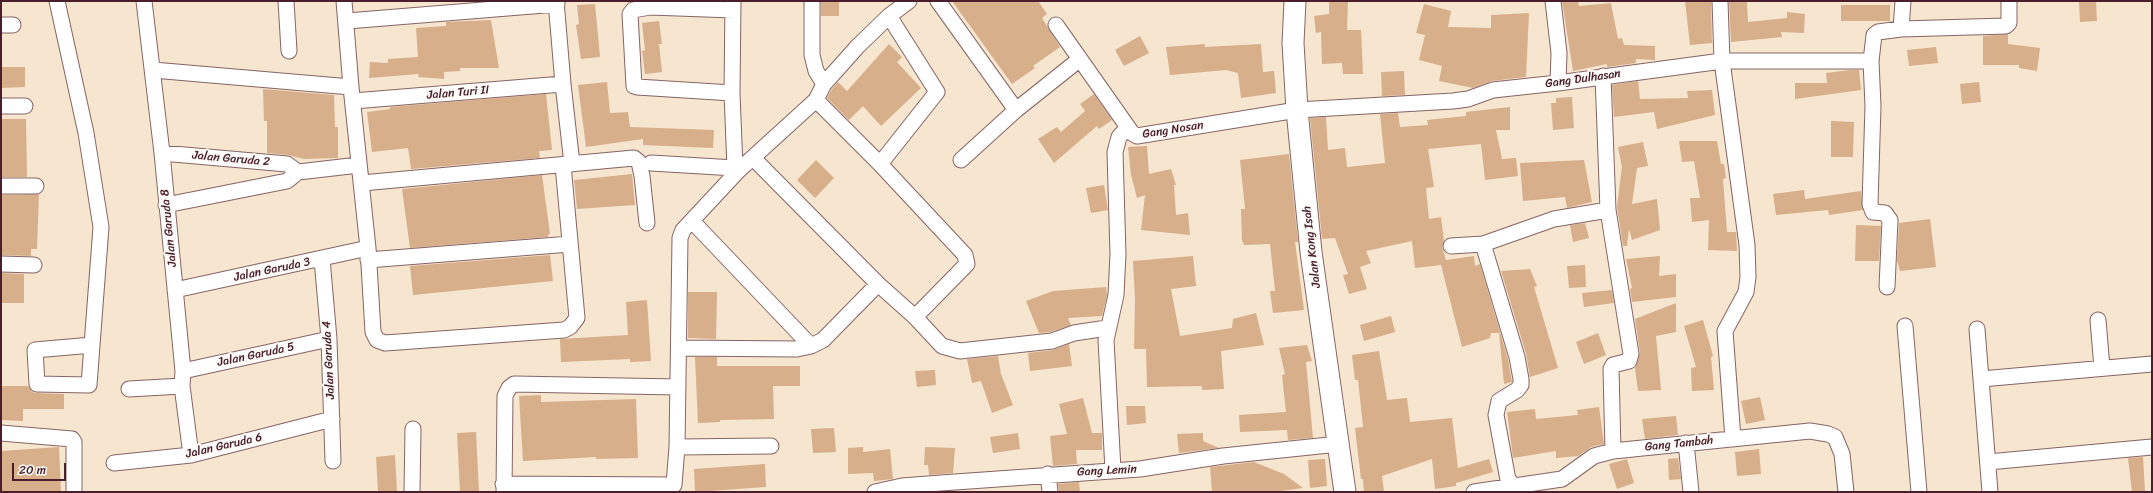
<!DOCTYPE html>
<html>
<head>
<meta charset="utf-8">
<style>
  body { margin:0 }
  #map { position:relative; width:2153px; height:493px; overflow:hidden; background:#f6e5cf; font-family:Sriracha,sans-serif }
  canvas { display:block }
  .frame { position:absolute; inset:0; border:2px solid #4a1f2b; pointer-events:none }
  .scale { position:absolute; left:12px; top:463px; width:54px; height:18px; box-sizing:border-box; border:2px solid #4a1f2b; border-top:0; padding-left:5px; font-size:12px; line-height:14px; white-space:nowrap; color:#4a1f2b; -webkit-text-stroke:3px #fdfcf7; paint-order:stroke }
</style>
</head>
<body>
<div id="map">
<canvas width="2153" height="493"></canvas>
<div class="frame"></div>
<div class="scale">20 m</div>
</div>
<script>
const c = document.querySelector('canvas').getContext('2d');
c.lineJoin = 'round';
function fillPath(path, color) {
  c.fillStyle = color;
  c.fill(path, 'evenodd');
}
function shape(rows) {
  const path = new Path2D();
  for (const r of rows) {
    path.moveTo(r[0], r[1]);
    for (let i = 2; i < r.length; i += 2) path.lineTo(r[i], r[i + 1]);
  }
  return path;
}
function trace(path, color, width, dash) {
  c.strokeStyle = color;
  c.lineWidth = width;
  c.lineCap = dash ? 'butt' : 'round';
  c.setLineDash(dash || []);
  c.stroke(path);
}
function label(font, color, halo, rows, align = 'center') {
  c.font = font + ' Sriracha,sans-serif';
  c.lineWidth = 4;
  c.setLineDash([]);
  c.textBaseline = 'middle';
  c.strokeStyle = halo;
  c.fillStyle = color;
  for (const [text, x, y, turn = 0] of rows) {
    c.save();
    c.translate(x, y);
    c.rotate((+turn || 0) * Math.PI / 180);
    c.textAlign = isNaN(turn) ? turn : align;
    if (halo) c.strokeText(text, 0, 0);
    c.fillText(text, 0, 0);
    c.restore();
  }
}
fillPath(shape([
  [821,1,839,1,839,16,821,16],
  [952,1,1038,1,1047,14,1042,18,1060,47,1033,66,1035,68,1012,84],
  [1329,1,1348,1,1347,30,1361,30,1363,74,1343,74,1342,63,1322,64,1321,32,1316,33,1314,16,1329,14],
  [1562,1,1578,1,1579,6,1611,3,1618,39,1622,38,1624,45,1655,46,1655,60,1636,59,1636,63,1607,67,1607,64,1573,71],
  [1685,1,1711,1,1712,43,1690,45],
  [1729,1,1747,1,1748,22,1787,18,1787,12,1805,14,1804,33,1781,32,1782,37,1731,42],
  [2079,1,2096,1,2097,21,2080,22],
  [595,4,600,57,581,59,576,25,579,24,577,5],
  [1424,4,1451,11,1448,27,1491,28,1491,15,1529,13,1526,77,1492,81,1473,88,1439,81,1442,66,1419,60,1425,35,1416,33],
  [1841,5,1890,5,1890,21,1841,21],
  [491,20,499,68,460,68,460,71,444,72,444,79,418,77,419,74,369,78,370,62,388,63,388,59,418,57,416,28,446,26,446,22],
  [659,21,662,44,659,44,662,72,645,74,642,51,645,50,642,23],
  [2008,34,2008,44,2040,48,2037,71,2019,68,2019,65,1983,65,1983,36],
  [1140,36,1149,53,1124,66,1115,50],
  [889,44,902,57,897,62,921,88,881,126,863,106,849,120,827,98,832,89,838,82,847,91],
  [1205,44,1205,47,1261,44,1263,72,1274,71,1276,93,1241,98,1238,73,1226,70,1170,75,1166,47],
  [1936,47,1938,63,1909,66,1907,50],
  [1,67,25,67,25,87,1,88],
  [1850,70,1859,70,1861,90,1795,99,1795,83,1827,83,1826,73],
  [1404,71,1405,95,1382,96,1381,72],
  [1638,81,1640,99,1688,98,1687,91,1712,90,1715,115,1657,129,1654,112,1614,117,1612,85],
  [607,82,610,113,628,112,630,127,714,130,713,148,643,145,643,139,586,147,578,85],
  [1979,82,1981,102,1962,104,1960,84],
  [263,89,334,95,335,127,338,127,338,158,304,159,288,155,267,153,267,121,264,121],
  [546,94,552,150,539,151,540,158,411,169,408,148,372,152,367,112,390,109,390,107],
  [1094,94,1112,120,1099,129,1097,126,1054,163,1038,139,1057,127,1061,132,1085,111,1080,104],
  [1572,97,1574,128,1553,130,1551,103,1556,103,1556,98],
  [1510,107,1510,130,1496,130,1502,159,1516,158,1518,176,1485,180,1481,144,1428,149,1434,187,1426,188,1429,219,1441,217,1444,241,1442,247,1446,260,1474,256,1475,266,1480,264,1508,359,1512,382,1504,384,1499,333,1491,333,1490,338,1462,347,1441,265,1415,268,1412,241,1366,251,1371,263,1360,267,1367,289,1349,294,1343,275,1348,274,1335,238,1322,239,1310,118,1326,117,1328,150,1345,148,1347,167,1385,163,1380,114,1398,113,1400,127,1428,125,1427,120,1466,116,1466,112],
  [1,119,26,119,27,177,1,177],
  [1831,121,1854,122,1853,157,1831,157],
  [1679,141,1717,141,1721,164,1724,164,1726,178,1723,179,1727,232,1736,232,1737,251,1708,250,1709,220,1692,222,1690,198,1700,198,1694,161,1682,162],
  [1643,142,1648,166,1637,168,1632,204,1657,199,1660,230,1632,240,1629,229,1627,246,1623,246,1617,207,1622,167,1618,147],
  [1147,146,1149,174,1171,169,1176,185,1174,185,1176,215,1188,213,1190,235,1141,230,1145,195,1137,198,1131,175,1128,147],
  [1289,154,1298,242,1295,242,1304,310,1273,313,1270,291,1275,291,1270,244,1244,245,1242,240,1241,209,1245,209,1240,160],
  [816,160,834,178,815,198,797,180],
  [1584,160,1592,202,1567,208,1565,197,1523,201,1520,163],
  [632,174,635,205,577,209,574,180],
  [542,175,550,234,548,235,548,237,410,248,402,189],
  [1104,185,1108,210,1091,213,1086,188],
  [1804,190,1805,199,1861,191,1863,210,1829,215,1828,210,1776,215,1773,194],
  [39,194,37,249,31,249,31,256,1,255,1,195],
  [1930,219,1936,267,1900,271,1897,261,1899,223],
  [1585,223,1589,238,1573,242,1570,225],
  [1856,225,1881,226,1879,261,1855,261],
  [550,255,553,281,413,295,410,266],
  [1193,256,1196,286,1171,289,1180,336,1232,328,1233,319,1256,313,1264,345,1221,351,1224,389,1202,390,1202,386,1147,387,1146,349,1134,349,1135,299,1133,261],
  [1660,256,1659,276,1676,274,1676,297,1632,302,1630,289,1632,288,1626,259],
  [1585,265,1586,287,1569,288,1567,266],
  [1530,269,1537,286,1534,287,1558,368,1530,377,1526,354,1501,271],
  [1,273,24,274,24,303,1,303],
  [1106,287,1107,295,1102,316,1068,318,1071,325,1050,332,1039,333,1026,301,1053,291],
  [1612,290,1614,303,1584,307,1582,293],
  [688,292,717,292,716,339,688,338],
  [647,300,651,361,630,362,630,359,561,362,560,339,628,335,626,302],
  [1676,303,1676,332,1656,336,1661,390,1638,391,1635,368,1640,353,1635,319],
  [1391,316,1395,332,1364,341,1360,325],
  [1703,320,1713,356,1711,357,1714,390,1692,391,1691,368,1696,367,1684,326],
  [1598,333,1606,355,1584,364,1576,342],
  [1069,344,1072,366,1030,371,1028,353,1053,350],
  [1307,345,1312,361,1306,362,1313,438,1288,440,1287,430,1240,432,1239,415,1286,412,1282,375,1285,374,1279,348],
  [1379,351,1387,400,1407,398,1410,422,1452,418,1458,468,1489,459,1493,472,1456,483,1456,486,1435,489,1432,459,1382,476,1384,492,1364,492,1363,479,1361,479,1355,428,1363,427,1358,380,1355,380,1352,355],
  [998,356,1001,374,1013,405,992,413,981,381,972,383,967,359],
  [695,357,717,357,717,366,800,366,800,386,773,386,774,419,720,420,720,422,698,423],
  [935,370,936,385,917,387,915,371],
  [1,386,28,386,32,392,36,393,64,394,64,409,23,409,23,421,1,420],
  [541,395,541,402,636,399,638,458,596,459,596,457,523,461,519,396],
  [1760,397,1765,420,1746,424,1741,401],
  [1083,398,1092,433,1102,433,1102,450,1076,450,1077,464,1053,466,1050,436,1067,434,1059,404],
  [1126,406,1145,406,1146,423,1127,425],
  [1599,407,1604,444,1591,447,1578,456,1556,458,1556,451,1513,458,1507,412,1535,409,1536,419,1578,415,1577,410],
  [1676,416,1678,435,1645,439,1642,419],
  [834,428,836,452,813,453,811,429],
  [476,432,479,492,460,492,457,433],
  [1018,433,1020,449,993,453,990,437],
  [1203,433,1203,441,1219,448,1179,453,1177,434],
  [59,447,61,492,1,492,1,451],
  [863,447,863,452,890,449,893,479,874,481,873,473,848,474,848,448],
  [925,447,955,448,953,473,929,475,928,465,924,465],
  [1759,449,1761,474,1737,476,1735,452],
  [395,455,397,492,378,492,376,457],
  [2143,457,2145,492,2132,492,2128,458],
  [1678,458,1681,479,1669,480,1668,459],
  [1325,459,1327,486,1310,488,1308,460],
  [1627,459,1634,483,1617,489,1609,464],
  [1254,462,1284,474,1303,488,1275,492,1212,492,1210,467],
  [765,464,766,487,695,492,694,469],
  [1079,482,1080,492,1059,492,1058,484]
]), '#d8af8b');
const street = shape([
  [57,1,86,133,101,227,92,345,89,385,37,384,35,350,92,345],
  [144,1,162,153,183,371,182,386,191,455],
  [286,1,289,51],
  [344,1,351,87,368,248,373,332,377,340,385,343,564,330,570,327,577,318,563,165],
  [556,1,563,84,572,164],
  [733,1,732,93,735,168,738,171],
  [812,1,812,55,816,71,824,84],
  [938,1,1016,110],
  [1553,1,1559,53,1558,83],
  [1720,1,1722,61,1747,245,1748,277,1746,292,1725,331,1733,439],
  [347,21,557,4],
  [1,25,13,25],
  [1056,25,1132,133,1137,136,1297,110,1453,101,1468,99,1493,90,1558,83,1722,61,1871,61],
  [1901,29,1903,1],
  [153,70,351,87],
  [1603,76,1608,210,1631,354,1629,361,1613,365,1611,369,1613,451],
  [732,93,637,87,634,86,630,14,633,10,650,7,733,10],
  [353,101,563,84],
  [1,106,25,106],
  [162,153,287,164,298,172],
  [753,158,878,284,915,317,967,264,965,255,880,164,816,100],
  [961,160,1016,110,1080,59],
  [651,163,735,168],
  [880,164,937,92,889,16],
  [362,183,634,158,639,162,642,176,647,223],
  [1,186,36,186],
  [166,205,287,181,298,172,359,165],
  [692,221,811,346],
  [1483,244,1554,219,1608,210],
  [1451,246,1483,244,1517,357,1521,379,1521,385,1517,390,1499,401,1496,415,1508,480,1514,485,1515,492],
  [322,259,329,339,333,461],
  [368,260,570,244],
  [1,264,34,265],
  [1887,287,1890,220,1885,213,1873,212,1870,204,1873,106,1871,61,1874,35,1878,32,1901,29,2006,26,2009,23,2009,1],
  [175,290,368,248],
  [915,317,942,346,960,351,1052,341,1074,333,1107,328],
  [2098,320,2102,368],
  [1905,326,1919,492],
  [1977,329,1990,492],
  [679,348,797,349,811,346,823,340,878,284],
  [183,371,329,339],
  [1981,379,2152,364],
  [129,389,182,386],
  [1,433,72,439,74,442,74,492],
  [1686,443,1691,492],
  [677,447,771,446],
  [1988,462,2152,447],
  [114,463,191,455,332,419],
  [1113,470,1106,340,1116,295,1118,254,1115,152,1119,137,1128,127],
  [1048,474,1050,492],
  [503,484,674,485,677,447,680,238,683,230,738,171,816,100,824,84,858,46,889,16,909,1],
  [412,492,413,429],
  [504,492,505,396,509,388,514,384,678,387],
  [875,492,902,486,941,483,1140,469,1223,456,1339,444],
  [1474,492,1562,479,1594,456,1613,451,1810,431,1828,434,1835,437,1842,454,1846,492]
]);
const secondary = shape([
  [1295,1,1293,43,1297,110,1311,252,1345,492]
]);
trace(street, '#866464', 17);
trace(secondary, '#866464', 23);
trace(street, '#fff', 15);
trace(secondary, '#fff', 21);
label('12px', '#4a1f2b', '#fdfcf7', [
  ["Gang Dulhasan",1583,79,-8],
  ["Jalan Turi II",458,93,-5],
  ["Gang Nosan",1173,130,-9],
  ["Jalan Garuda 2",231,159,5],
  ["Jalan Garuda 8",169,228,-96],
  ["Jalan Kong Isah",1312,247,-97],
  ["Jalan Garuda 3",272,270,-12],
  ["Jalan Garuda 5",256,355,-12],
  ["Jalan Garuda 4",329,360,-93],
  ["Gang Tambah",1679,444,-6],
  ["Jalan Garuda 6",224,446,-13],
  ["Gang Lemin",1107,471,-3]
]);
</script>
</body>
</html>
